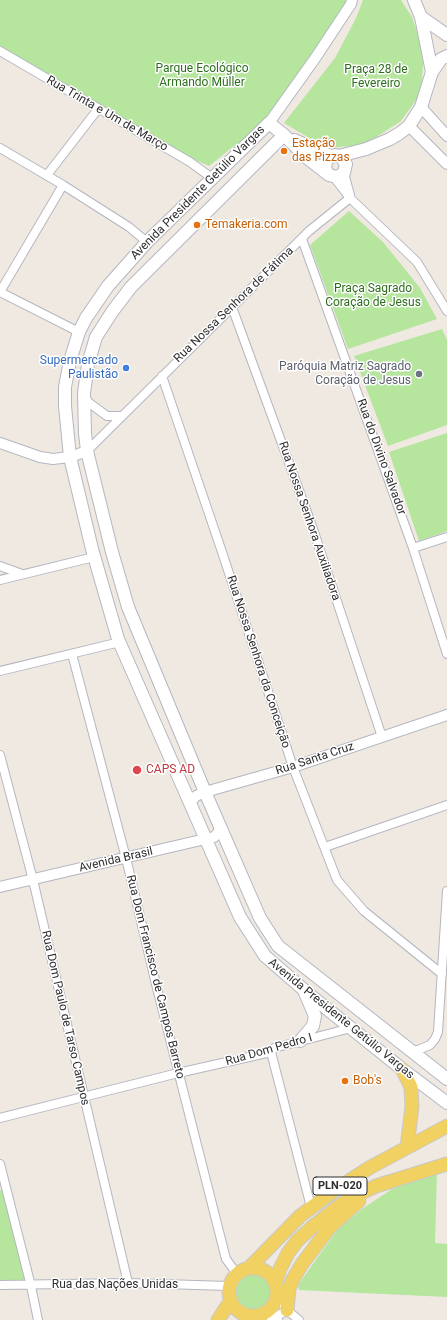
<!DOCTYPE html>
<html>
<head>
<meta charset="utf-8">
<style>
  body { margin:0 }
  canvas { display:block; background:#efe9e1 }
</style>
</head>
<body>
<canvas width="447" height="1320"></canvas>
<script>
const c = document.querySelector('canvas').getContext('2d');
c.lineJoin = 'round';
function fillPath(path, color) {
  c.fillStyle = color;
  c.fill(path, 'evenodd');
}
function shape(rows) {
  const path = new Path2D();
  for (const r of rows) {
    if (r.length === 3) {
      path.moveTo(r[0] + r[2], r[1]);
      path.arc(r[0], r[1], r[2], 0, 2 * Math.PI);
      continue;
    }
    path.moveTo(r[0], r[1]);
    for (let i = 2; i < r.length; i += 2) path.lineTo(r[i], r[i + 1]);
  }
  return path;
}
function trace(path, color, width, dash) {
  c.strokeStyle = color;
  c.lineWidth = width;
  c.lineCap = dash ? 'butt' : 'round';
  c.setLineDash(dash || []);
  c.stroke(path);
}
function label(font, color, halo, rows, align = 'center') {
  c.font = font + ' Roboto,sans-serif';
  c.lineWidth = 3;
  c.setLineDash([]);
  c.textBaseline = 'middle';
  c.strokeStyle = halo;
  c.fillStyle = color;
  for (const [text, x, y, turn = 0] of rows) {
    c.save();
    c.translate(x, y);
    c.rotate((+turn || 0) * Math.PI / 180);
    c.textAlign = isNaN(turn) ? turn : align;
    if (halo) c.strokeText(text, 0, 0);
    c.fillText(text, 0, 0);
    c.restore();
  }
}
fillPath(shape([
  [0,0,352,0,269,123,234,146,209,166,193,159,0,46],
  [363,0,401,0,412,17,424,52,421,93,401,121,364,145,326,148,284,123,335,58,356,18],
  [349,211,383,242,420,288,437,319,348,349,310,245],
  [442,329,447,340,447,425,388,446,354,356],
  [447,433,447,531,419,541,389,452],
  [437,1171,435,1243,447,1244,447,1297,299,1290,298,1285,337,1230,362,1209,392,1189],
  [0,1190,3,1190,27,1282,0,1282],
  [253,1292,18]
]), '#b6e59e');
const minor = shape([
  [0,51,190,162,212,178],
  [0,148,63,185,129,227,147,242],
  [344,173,350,195],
  [47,175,98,109],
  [333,176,350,198,417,262,447,311],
  [302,239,413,548,447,654],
  [0,292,63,185],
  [0,292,79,332],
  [232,307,311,523,382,737],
  [162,376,222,552,293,767,337,880,364,911,442,974],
  [85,395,88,402,107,416,121,416],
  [87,451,309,231,350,198],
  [413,548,447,537],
  [0,566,22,574],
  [0,580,94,557],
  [72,654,126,858,156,984,226,1259,237,1274],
  [0,671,120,642],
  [0,755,33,880,128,1283],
  [325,847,447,805],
  [408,1050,418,1050,430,1045,435,1039,438,1032,447,891],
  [271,1052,311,1207],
  [0,1118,178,1073,271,1052,274,1048,351,1028],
  [0,1164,31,1286,38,1320],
  [0,1285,128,1283,230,1286],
  [277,1291,281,1301,287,1310,299,1320],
  [266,1311,270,1316,278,1320],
  [271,1320,287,1310]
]);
const tertiary = shape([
  [421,107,447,136],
  [269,123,316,57,351,4,352,0],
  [409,126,447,164],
  [0,443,40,457,53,459,70,457,87,451],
  [190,802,196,796,205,792,293,767,447,715],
  [0,887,214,837,219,832,219,824]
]);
const secondary = shape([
  [414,0,421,17,432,72],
  [421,17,447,35],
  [284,135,131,287,112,312,96,337,88,364,84,393,85,433,87,451,112,552,128,607,205,792,260,918,278,946,447,1079],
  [294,140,331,156],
  [339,156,366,149,390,139,400,133,409,126,421,107,432,72,441,59,447,56],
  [329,175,325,169,326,161,331,156,335,155,341,157,346,164,344,173,337,177,329,175,306,157,284,135,269,123,147,242,108,286,86,318,79,332,70,361,65,387,65,406,70,457,92,549,118,639,240,917,265,956,311,996,402,1069,447,1103],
  [300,1041,313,1026,315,1016,305,993]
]);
const primary = shape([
  [402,1069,411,1087,412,1107,407,1147],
  [249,1268,300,1216,335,1190,369,1168,447,1126],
  [253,1292,24],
  [275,1284,280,1269,288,1253,297,1241,311,1228,340,1205,355,1196,376,1186,447,1164],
  [287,1310,289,1289,293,1279,302,1264,329,1228,359,1201],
  [218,1320,231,1300]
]);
trace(minor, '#b4b7c1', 10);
trace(tertiary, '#b4b7c1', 12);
trace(secondary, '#b4b7c1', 14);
trace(primary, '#c9c9c9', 15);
trace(minor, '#fff', 8);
trace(tertiary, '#fff', 10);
trace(secondary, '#fff', 12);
trace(primary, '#f2d163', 13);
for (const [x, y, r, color] of [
  [284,151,4,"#e8710a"],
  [197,225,4,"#e8710a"],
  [126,368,4,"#3f7fe0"],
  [419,374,4,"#6b7280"],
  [137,770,5,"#e0444e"],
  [345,1081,4,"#e8710a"]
]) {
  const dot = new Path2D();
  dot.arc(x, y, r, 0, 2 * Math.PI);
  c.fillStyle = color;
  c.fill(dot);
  trace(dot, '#fff', 1.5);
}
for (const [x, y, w] of [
  [340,1186,54]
]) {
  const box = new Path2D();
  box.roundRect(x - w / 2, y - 9, w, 18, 3);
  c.fillStyle = '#fff';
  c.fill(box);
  trace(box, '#2e2e2e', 1);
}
label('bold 11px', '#2e2e2e', null, [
  ["PLN-020",340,1186]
]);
label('12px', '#2c6e1b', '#fff', [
  ["Parque Ecológico",202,69],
  ["Armando Müller",202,83],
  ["Praça 28 de",376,70],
  ["Fevereiro",376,84],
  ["Praça Sagrado",373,289],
  ["Coração de Jesus",373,303]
]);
label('12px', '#2e2e2e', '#fff', [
  ["Rua Trinta e Um de Março",107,114,30],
  ["Avenida Presidente Getúlio Vargas",198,193,-45],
  ["Rua Nossa Senhora de Fátima",234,305,-44],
  ["Rua do Divino Salvador",381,457,70],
  ["Rua Nossa Senhora Auxiliadora",309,521,71],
  ["Rua Nossa Senhora da Conceição",258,662,72],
  ["Rua Santa Cruz",315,759,-18],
  ["Avenida Brasil",116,860,-13],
  ["Rua Dom Francisco de Campos Barreto",155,977,76],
  ["Rua Dom Paulo de Tarso Campos",65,1018,77],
  ["Avenida Presidente Getúlio Vargas",341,1019,39],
  ["Rua Dom Pedro I",269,1050,-16],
  ["Rua das Nações Unidas",115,1285]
]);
label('12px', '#c56008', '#fff', [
  ["Estação",292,144],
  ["das Pizzas",292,158],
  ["Temakeria.com",205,225],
  ["Bob's",353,1081]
], 'left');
label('12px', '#366cbe', '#fff', [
  ["Supermercado",118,361],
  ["Paulistão",118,375]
], 'right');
label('12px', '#5b616d', '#fff', [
  ["Paróquia Matriz Sagrado",411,367],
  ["Coração de Jesus",411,381]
], 'right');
label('12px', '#be3a42', '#fff', [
  ["CAPS AD",146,770]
], 'left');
</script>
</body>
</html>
